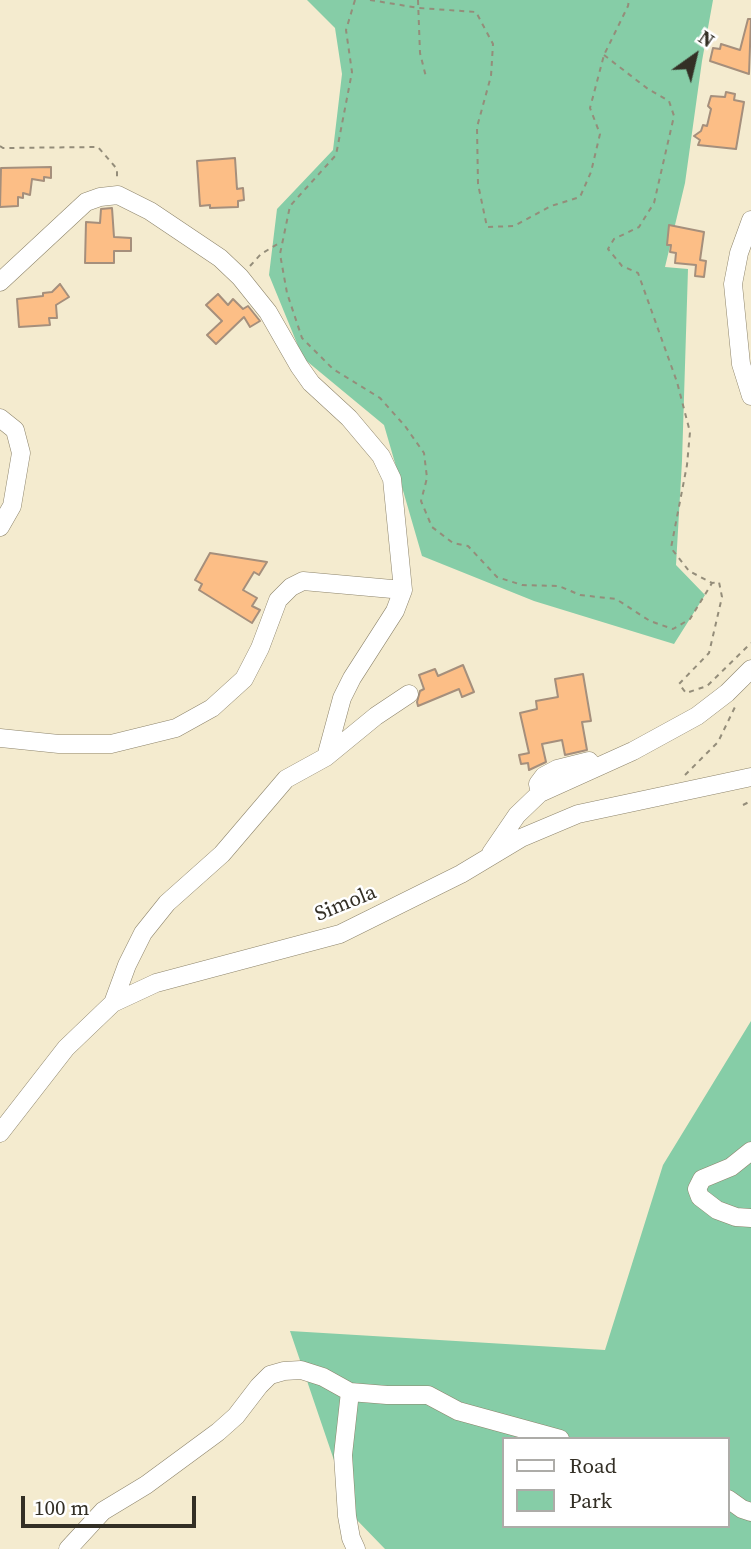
<!DOCTYPE html>
<html>
<head>
<meta charset="utf-8">
<style>
  body { margin:0 }
  #map { position:relative; width:751px; height:1549px; overflow:hidden; background:#f4ebcf; font-family:"Source Serif 4",serif }
  canvas { display:block }
  .legend { position:absolute; left:502px; top:1437px; width:228px; height:91px; box-sizing:border-box; background:#fff; border:2px solid #adaca8; margin:0; padding:9px 12px; list-style:none; font-size:21px; color:#332f25 }
  .legend li { display:flex; align-items:center; gap:14px; height:35px }
  .legend b { width:35px; border:2px solid #adaca8 }
  .north { position:absolute; left:660px; top:21px; width:70px; height:70px; -webkit-text-stroke:5px #fff; paint-order:stroke; rotate:34deg; font-size:19px; font-weight:700; line-height:28px; text-align:center; color:#332f25 }
  .north::after { content:''; display:block; margin:auto; width:24px; height:32px; background:#332f25; clip-path:polygon(50% 0,100% 100%,50% 72%,0 100%) }
  .scale { position:absolute; left:21px; top:1496px; width:175px; height:32px; box-sizing:border-box; border:4px solid #332f25; border-top:0; padding-left:9px; font-size:21px; line-height:24px; white-space:nowrap; color:#332f25; -webkit-text-stroke:5px #fff; paint-order:stroke }
</style>
</head>
<body>
<div id="map">
<canvas width="751" height="1549"></canvas>
<ul class="legend">
<li><b style="height:9px;background:#fff"></b>Road</li>
<li><b style="height:19px;background:#86cda7"></b>Park</li>
</ul>
<div class="north">N</div>
<div class="scale">100 m</div>
</div>
<script>
const c = document.querySelector('canvas').getContext('2d');
c.lineJoin = 'round';
function fillPath(path, color) {
  c.fillStyle = color;
  c.fill(path, 'evenodd');
}
function shape(rows) {
  const path = new Path2D();
  for (const r of rows) {
    path.moveTo(r[0], r[1]);
    for (let i = 2; i < r.length; i += 2) path.lineTo(r[i], r[i + 1]);
  }
  return path;
}
function trace(path, color, width, dash) {
  c.strokeStyle = color;
  c.lineWidth = width;
  c.lineCap = dash ? 'butt' : 'round';
  c.setLineDash(dash || []);
  c.stroke(path);
}
function label(font, color, halo, rows, align = 'center') {
  c.font = font + ' "Source Serif 4",serif';
  c.lineWidth = 5;
  c.setLineDash([]);
  c.textBaseline = 'middle';
  c.strokeStyle = halo;
  c.fillStyle = color;
  for (const [text, x, y, turn = 0] of rows) {
    c.save();
    c.translate(x, y);
    c.rotate((+turn || 0) * Math.PI / 180);
    c.textAlign = isNaN(turn) ? turn : align;
    if (halo) c.strokeText(text, 0, 0);
    c.fillText(text, 0, 0);
    c.restore();
  }
}
fillPath(shape([
  [307,0,713,0,702,61,685,183,665,267,688,269,682,461,676,565,705,595,674,644,534,601,422,556,384,425,303,358,269,275,277,209,333,150,342,74,335,28],
  [751,1021,751,1549,385,1549,353,1516,290,1331,605,1350,663,1165],
  [504,1439,728,1439,728,1526,504,1526]
]), '#86cda7');
const building = shape([
  [748,19,751,19,749,74,710,61,713,48,720,49,721,44,740,50,748,19],
  [726,92,735,94,734,100,744,102,736,149,698,145,700,140,694,136,701,131,703,125,707,126,711,109,708,106,711,96,725,97,726,92],
  [235,158,237,189,243,188,244,200,238,201,238,207,210,208,210,205,200,206,197,161,235,158],
  [51,167,51,178,44,177,44,181,32,179,30,195,23,193,23,198,18,197,18,206,0,207,1,168,51,167],
  [112,208,114,237,131,238,131,251,114,251,114,263,85,263,86,222,100,223,101,209,112,208],
  [669,225,704,232,700,260,706,261,704,277,695,276,696,265,675,263,676,253,670,252,671,245,667,245,669,225],
  [60,284,69,297,56,305,57,318,49,318,50,325,19,327,17,299,43,296,43,293,52,292,60,284],
  [218,294,228,305,233,299,243,309,248,306,260,321,250,327,244,317,216,344,207,335,222,321,206,305,218,294],
  [210,553,267,562,259,575,254,572,243,590,257,598,252,606,260,610,252,623,199,590,202,584,195,580,210,553],
  [463,665,474,692,462,697,459,689,418,706,417,702,420,691,424,689,419,675,435,669,438,676,463,665],
  [583,674,591,721,582,722,587,750,565,755,562,740,542,744,546,762,529,770,528,763,521,764,519,755,529,753,520,713,537,709,536,701,558,697,555,679,583,674]
]);
fillPath(building, '#fcbe86');
trace(building, '#a58f7c', 2);
const minor = shape([
  [751,220,739,253,733,284,741,364,751,396],
  [0,282,86,202,100,197,118,195,150,211,220,258,240,277,268,312,299,366,311,383,349,418,381,456,392,479,403,590,395,611,352,678,342,698,326,757],
  [0,418,15,430,21,453,12,506,0,527],
  [0,738,59,744,111,744,176,728,212,708,244,679,260,648,278,600,291,587,303,581,403,590],
  [540,793,538,784,544,776,557,769,589,761],
  [491,853,517,815,540,793,633,751,697,716,727,693,751,669],
  [113,1003,127,965,143,933,167,903,222,854,286,779,326,757,376,716,409,694],
  [0,1133,66,1048,113,1003,156,983,340,934,461,874,521,838,578,814,751,777],
  [751,1151,731,1167,702,1179,697,1189,700,1197,717,1210,736,1217,751,1218],
  [350,1392,343,1455,347,1516,351,1538,356,1549],
  [728,1499,742,1509,751,1512],
  [68,1549,103,1511,146,1485,218,1432,236,1416,259,1386,270,1375,284,1371,301,1370,323,1377,350,1392,387,1395,428,1395,458,1411,560,1439]
]);
trace(minor, '#8d846b', 19);
trace(shape([
  [355,0,346,30,352,72,336,155,290,206,280,254,287,293,302,338,333,369,380,398,405,426,424,453,427,478,421,501,432,527,453,543,468,546,497,577,522,585,559,586,580,595,616,599,650,621,673,629,690,619,712,583],
  [370,0,419,8,476,12,493,44,491,76,477,127,478,184,487,227,514,226,551,206,580,197,591,172,600,134,590,108,604,55,628,6,629,0],
  [418,0,420,53,426,77],
  [604,55,648,89,669,101,674,116,654,203,639,227,614,239,608,249,622,266,638,273,677,382,690,432,687,465,671,548,689,571,712,583,719,582,722,597,709,653,679,684,686,693,707,686,751,643],
  [0,146,3,148,98,147,117,169,117,180],
  [250,266,261,254,281,242],
  [685,775,718,742,735,707],
  [743,805,751,801]
]), '#948d7a', 2, [5, 5]);
trace(minor, '#fff', 18);
label('21px', '#332f25', '#fff', [
  ["Simola",346,904,-22]
]);
</script>
</body>
</html>
